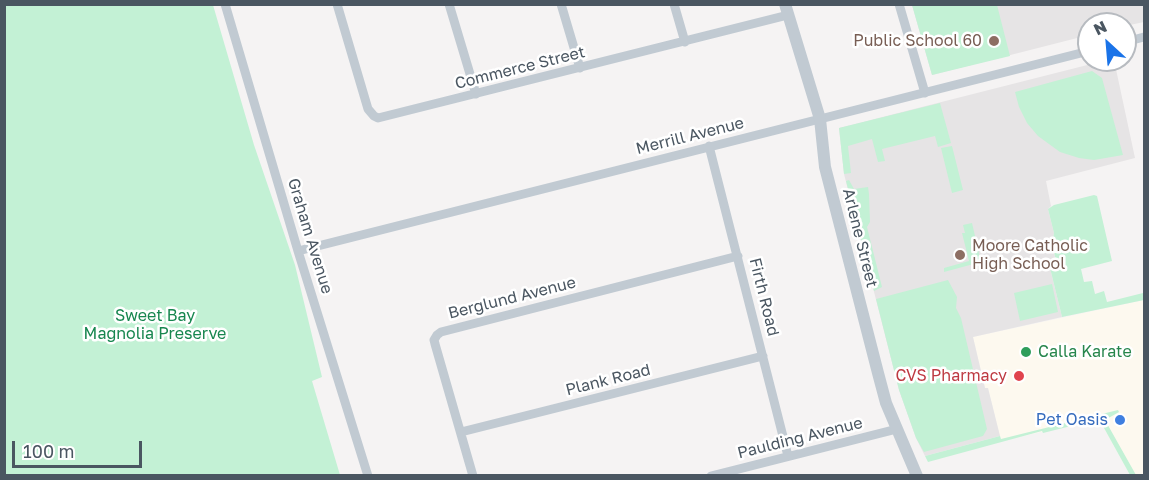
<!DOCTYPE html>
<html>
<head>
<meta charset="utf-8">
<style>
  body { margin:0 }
  #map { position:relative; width:1149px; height:480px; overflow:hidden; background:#f5f3f3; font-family:"Golos Text",sans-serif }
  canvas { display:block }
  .frame { position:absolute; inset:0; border:6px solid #4a5661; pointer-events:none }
  .north { position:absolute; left:1077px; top:12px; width:60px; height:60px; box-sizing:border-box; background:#fff; border:2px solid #b7bbc0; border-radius:50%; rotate:334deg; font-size:16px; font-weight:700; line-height:24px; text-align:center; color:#4a5661 }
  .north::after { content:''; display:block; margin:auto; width:21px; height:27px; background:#1a73e8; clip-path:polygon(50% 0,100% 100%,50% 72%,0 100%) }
  .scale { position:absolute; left:12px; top:441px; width:130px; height:27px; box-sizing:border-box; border:3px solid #4a5661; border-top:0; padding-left:8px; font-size:18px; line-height:21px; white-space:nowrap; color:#4a5661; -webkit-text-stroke:4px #fff; paint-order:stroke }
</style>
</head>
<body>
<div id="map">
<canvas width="1149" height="480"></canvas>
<div class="frame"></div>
<div class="north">N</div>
<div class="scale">100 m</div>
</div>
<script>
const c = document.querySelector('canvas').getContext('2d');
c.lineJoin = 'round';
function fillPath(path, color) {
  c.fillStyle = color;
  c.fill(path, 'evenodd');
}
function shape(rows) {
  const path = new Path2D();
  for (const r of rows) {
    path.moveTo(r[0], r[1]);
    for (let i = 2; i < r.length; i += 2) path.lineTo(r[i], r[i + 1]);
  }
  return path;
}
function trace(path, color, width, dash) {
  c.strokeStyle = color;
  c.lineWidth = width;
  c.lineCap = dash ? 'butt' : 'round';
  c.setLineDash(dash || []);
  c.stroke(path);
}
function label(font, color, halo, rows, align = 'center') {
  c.font = font + ' "Golos Text",sans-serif';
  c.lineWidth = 5;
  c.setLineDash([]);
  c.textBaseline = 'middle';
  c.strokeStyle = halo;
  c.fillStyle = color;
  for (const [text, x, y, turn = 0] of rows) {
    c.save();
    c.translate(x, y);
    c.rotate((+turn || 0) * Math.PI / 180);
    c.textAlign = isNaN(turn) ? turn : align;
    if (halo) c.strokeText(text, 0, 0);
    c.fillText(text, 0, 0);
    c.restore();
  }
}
fillPath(shape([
  [1144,300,1144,475,1130,475,1099,419,1001,441,988,388,985,388,973,337]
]), '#fdf9ef');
fillPath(shape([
  [912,5,1144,5,1144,22,1125,26,1125,24,1089,24,1089,35,932,75],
  [1107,60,1114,60,1135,158,1046,181,1051,206,1048,209,1054,233,1052,244,1057,266,1050,268,1062,317,973,337,985,388,988,388,1000,436,925,456,916,438,899,390,844,174,839,128]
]), '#e6e4e5');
fillPath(shape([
  [4,5,213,5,254,145,295,265,322,377,312,381,340,475,5,475],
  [912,5,997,5,1010,56,932,75],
  [1092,71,1102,78,1123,155,1094,160,1079,158,1060,152,1038,136,1027,123,1019,107,1015,92],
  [940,103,951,143,938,147,935,136,882,149,885,161,878,162,872,139,848,146,851,173,844,174,839,128],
  [952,146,963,190,952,193,941,148],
  [849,180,854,189,868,187,869,194,870,222,867,227,882,287,874,291,846,181],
  [1094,195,1097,196,1112,261,1081,269,1084,282,1092,281,1095,294,1104,291,1107,302,1143,293,1144,300,1062,317,1050,268,1057,265,1052,244,1054,233,1048,209,1054,205],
  [972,223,981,262,944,272,944,268,969,261,962,233,965,233,963,225],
  [948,280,957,297,956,308,961,318,987,429,983,436,924,452,916,438,899,390,876,299],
  [1052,284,1058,312,1020,321,1014,293],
  [1118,410,1119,412,1105,420,1136,475,1130,475,1099,419,1043,433,1042,431,928,462,925,456,1000,436,1001,439]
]), '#c3f1d5');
trace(shape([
  [225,4,298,251,368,476],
  [337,4,368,109,374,116,378,118,788,15],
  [449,4,476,94],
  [561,4,580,68],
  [674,4,685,42],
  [899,4,925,93],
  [1125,42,1144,37],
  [709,146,788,456],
  [298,251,1089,51],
  [461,432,763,356],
  [473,476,435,344,434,340,437,335,441,332,738,256],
  [711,476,897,429]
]), '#c1cad2', 9);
trace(shape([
  [785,4,820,119,825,167,878,373,886,403,917,476]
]), '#c1cad2', 12);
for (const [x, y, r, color] of [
  [994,41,6,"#8d6e63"],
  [960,255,6,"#8d6e63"],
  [1026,352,6,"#2e9e5b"],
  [1019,376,6,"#e0444e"],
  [1120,420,6,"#3f7fe0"]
]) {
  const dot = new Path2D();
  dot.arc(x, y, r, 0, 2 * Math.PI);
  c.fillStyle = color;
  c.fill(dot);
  trace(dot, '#fff', 2);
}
label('16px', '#785e54', '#fff', [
  ["Public School 60",982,41],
  ["Moore Catholic",972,246,"left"],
  ["High School",972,264,"left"]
], 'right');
label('16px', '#4a5661', '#fff', [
  ["Commerce Street",520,68,-14],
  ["Merrill Avenue",690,136,-14],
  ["Graham Avenue",310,236,73],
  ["Arlene Street",860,238,76],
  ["Firth Road",764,297,76],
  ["Berglund Avenue",512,298,-14],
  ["Plank Road",608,380,-14],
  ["Paulding Avenue",800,438,-14]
]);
label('16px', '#17864f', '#fff', [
  ["Sweet Bay",155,316],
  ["Magnolia Preserve",155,334]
]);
label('16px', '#27864d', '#fff', [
  ["Calla Karate",1038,352]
], 'left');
label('16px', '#be3a42', '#fff', [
  ["CVS Pharmacy",1007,376]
], 'right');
label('16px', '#366cbe', '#fff', [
  ["Pet Oasis",1108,420]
], 'right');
</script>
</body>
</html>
